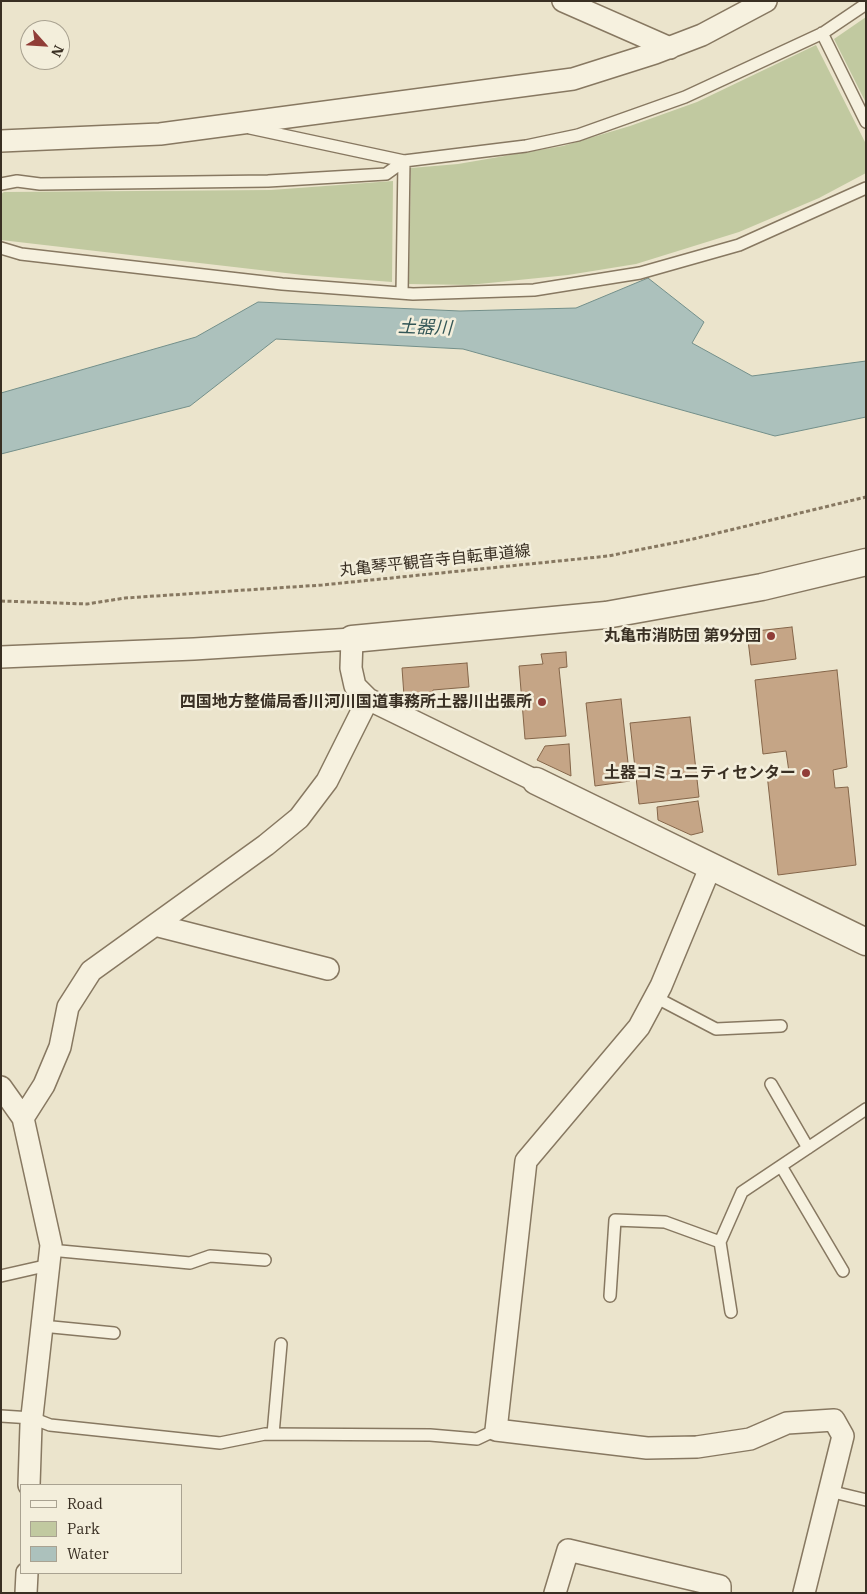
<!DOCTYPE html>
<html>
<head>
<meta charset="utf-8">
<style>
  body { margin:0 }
  #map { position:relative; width:867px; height:1594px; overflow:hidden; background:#ebe4cc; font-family:"IBM Plex Serif",serif }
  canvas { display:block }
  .frame { position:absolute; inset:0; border:2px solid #392f23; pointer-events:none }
  .legend { position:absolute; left:20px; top:1484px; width:162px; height:90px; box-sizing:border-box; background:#f3eedb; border:1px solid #a9a291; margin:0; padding:6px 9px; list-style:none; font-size:15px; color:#392f23 }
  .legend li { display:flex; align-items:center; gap:10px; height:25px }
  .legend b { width:25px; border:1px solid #a9a291 }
  .north { position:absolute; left:20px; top:20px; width:50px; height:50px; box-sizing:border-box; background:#f3eedb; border:1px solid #a9a291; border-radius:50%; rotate:116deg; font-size:14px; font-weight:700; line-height:20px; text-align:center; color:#392f23 }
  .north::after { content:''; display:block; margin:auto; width:18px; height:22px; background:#903d37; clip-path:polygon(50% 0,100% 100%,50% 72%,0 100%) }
</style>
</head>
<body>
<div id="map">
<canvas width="867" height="1594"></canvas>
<div class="frame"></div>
<ul class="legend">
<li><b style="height:6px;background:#f6f1df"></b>Road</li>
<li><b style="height:14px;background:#c1c9a0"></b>Park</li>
<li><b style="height:14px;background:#acc1bc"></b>Water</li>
</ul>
<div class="north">N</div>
</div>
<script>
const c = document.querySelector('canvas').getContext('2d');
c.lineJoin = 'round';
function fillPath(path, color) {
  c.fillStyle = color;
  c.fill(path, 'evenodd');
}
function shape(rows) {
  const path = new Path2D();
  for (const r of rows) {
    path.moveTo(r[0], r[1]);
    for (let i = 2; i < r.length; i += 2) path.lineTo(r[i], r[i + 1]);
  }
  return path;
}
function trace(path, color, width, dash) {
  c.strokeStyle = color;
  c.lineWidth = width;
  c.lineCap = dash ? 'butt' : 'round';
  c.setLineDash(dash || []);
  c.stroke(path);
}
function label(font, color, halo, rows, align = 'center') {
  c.font = font + ' "IBM Plex Serif","Noto Sans JP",serif';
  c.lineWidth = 5;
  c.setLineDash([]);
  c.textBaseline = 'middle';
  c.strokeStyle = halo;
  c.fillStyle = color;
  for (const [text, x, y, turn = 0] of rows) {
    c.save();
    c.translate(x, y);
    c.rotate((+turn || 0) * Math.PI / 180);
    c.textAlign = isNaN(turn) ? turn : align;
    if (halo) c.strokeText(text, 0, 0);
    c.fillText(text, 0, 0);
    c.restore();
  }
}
fillPath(shape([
  [866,17,866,103,834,39],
  [816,45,866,144,866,173,819,198,739,232,636,264,568,275,469,285,409,284,411,168,458,164,563,146,630,126,697,102],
  [393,181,392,282,303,275,1,240,1,194,4,192,271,190]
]), '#c1c9a0');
const water = shape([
  [648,278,704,322,692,343,752,376,866,361,866,417,775,436,463,349,276,339,190,406,1,454,1,393,196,337,258,302,460,311,576,308,648,278]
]);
fillPath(water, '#acc1bc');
trace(water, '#738f8a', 1);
const building = shape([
  [792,627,796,659,751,665,747,632,792,627],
  [566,652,567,667,559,668,566,736,525,739,519,666,543,664,541,654,566,652],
  [467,663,469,687,433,690,433,694,404,696,402,668,467,663],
  [837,670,847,767,833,770,835,788,848,787,856,865,778,875,767,774,789,772,786,751,763,754,755,680,837,670],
  [621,699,630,781,595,786,586,703,621,699],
  [690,717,699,797,639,804,630,723,690,717],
  [569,744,571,776,537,760,545,746,569,744],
  [698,801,703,832,691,835,658,820,657,807,698,801]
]);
fillPath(building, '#c5a586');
trace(building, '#846549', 1);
const service = shape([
  [822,33,866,122],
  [250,128,404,161,526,146,578,135,685,97,823,33,866,4],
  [1,184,17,181,40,184,268,181,386,174,404,161],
  [1,248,21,254,282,284,413,294,534,290,640,273,739,245,866,188],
  [402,293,404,161],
  [655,997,716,1029,781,1026],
  [771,1084,808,1148],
  [781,1166,843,1271],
  [720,1242,731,1312],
  [50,1250,190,1263,210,1256,265,1260],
  [1,1276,49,1265],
  [610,1296,615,1220,665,1222,720,1242,742,1192,866,1109],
  [42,1326,114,1333],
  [1,1416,32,1418,50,1425,220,1443,265,1434,430,1435,477,1439,496,1430],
  [273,1434,281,1344],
  [829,1491,866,1500]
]);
const minor = shape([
  [563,1,670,48],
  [1,141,160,134,573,79,655,53,702,35,766,1],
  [1,657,194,649,352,639,351,668,355,686,368,699,536,781],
  [710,868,661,986,639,1027,526,1161,496,1430,647,1448,697,1447,750,1439,787,1423,834,1420,843,1436,804,1593],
  [155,925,328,969],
  [1,1087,23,1118,51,1245,31,1425,29,1485],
  [23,1118,44,1085,60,1047,68,1007,91,971,266,845,299,818,327,781,368,699],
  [26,1593,27,1573],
  [555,1593,568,1550,720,1586,720,1593]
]);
const tertiary = shape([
  [352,639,606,615,762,587,866,562],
  [536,781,866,942]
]);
trace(service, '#877861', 14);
trace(minor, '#877861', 24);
trace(tertiary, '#877861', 29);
trace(shape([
  [1,601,87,604,125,598,322,585,608,556,693,539,866,497]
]), '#877861', 3, [4, 2.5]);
trace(service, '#f6f1df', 11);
trace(minor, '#f6f1df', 21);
trace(tertiary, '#f6f1df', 26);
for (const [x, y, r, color] of [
  [771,636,5,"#903d37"],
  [542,702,5,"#903d37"],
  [806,773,5,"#903d37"]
]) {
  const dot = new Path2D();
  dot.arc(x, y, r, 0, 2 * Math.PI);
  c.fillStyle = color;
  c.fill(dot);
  trace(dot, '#f3eedb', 2);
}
label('16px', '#392f23', '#f3eedb', [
  ["丸亀琴平観音寺自転車道線",435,561,-6]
]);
label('bold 16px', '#392f23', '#f3eedb', [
  ["丸亀市消防団 第9分団",761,636],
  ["四国地方整備局香川河川国道事務所土器川出張所",532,702],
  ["土器コミュニティセンター",796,773]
], 'right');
label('italic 18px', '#345757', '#f3eedb', [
  ["土器川",425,328,2]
]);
</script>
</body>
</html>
